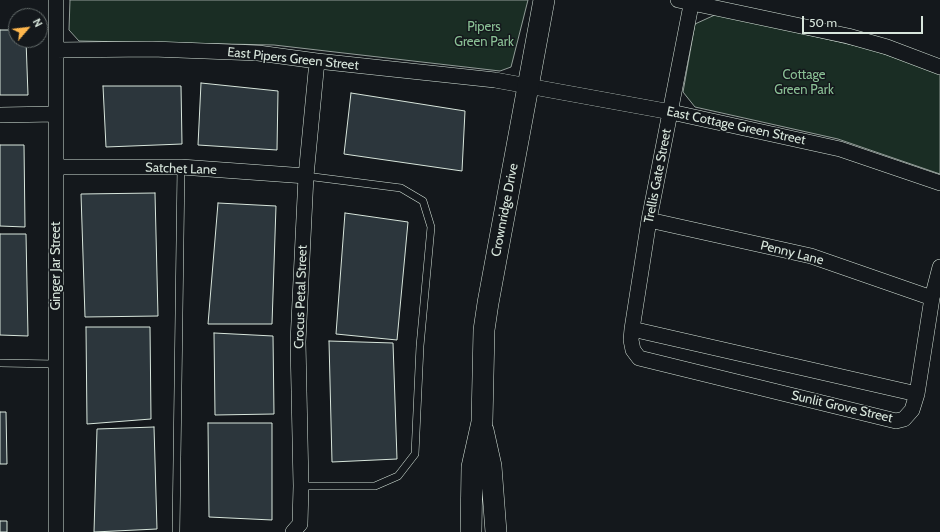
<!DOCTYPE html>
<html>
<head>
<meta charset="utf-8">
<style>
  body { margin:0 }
  #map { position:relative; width:940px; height:532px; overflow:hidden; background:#14181c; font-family:Cabin,sans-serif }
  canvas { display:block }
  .north { position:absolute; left:8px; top:8px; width:40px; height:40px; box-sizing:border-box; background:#14181c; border:1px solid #626a69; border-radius:50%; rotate:62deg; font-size:11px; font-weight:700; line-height:16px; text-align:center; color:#d8e6dc }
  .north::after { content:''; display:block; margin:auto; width:14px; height:18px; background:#ffb74d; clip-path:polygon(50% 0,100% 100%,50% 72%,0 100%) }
  .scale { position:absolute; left:802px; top:16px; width:121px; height:18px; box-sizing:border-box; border:2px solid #d8e6dc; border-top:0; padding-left:5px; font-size:12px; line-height:14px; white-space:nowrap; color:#d8e6dc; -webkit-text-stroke:3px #14181c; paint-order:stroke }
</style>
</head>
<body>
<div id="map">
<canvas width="940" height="532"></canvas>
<div class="north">N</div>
<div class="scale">50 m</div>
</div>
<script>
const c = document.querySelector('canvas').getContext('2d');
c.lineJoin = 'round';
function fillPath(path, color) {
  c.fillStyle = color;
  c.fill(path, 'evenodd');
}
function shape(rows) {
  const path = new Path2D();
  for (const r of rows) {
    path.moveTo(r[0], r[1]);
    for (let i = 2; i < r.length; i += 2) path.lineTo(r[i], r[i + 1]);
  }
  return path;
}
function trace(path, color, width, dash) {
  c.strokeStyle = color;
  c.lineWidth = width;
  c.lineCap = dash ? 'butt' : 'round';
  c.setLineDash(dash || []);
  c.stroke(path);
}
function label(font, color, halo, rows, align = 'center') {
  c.font = font + ' Cabin,sans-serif';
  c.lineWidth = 3;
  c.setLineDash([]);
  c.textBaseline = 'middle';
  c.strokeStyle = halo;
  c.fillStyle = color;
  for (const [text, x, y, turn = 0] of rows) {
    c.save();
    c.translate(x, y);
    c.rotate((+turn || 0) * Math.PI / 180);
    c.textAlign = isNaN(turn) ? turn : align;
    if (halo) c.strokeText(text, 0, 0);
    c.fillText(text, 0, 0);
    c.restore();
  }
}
const green = shape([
  [70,0,528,0,511,67,500,71,274,45,79,41,69,30,70,0],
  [717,14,870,49,940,73,940,174,838,139,695,107,683,92,695,24,717,14]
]);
fillPath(green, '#1a2d24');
trace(green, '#939e99', 1);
const building = shape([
  [0,30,16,30,16,40,26,40,28,95,0,95,0,30],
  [201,83,278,91,277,150,198,145,201,83],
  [103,86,181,86,182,144,106,147,103,86],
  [351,93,465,111,462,171,344,154,351,93],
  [0,145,24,145,25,227,0,226,0,145],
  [155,193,158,316,85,317,81,194,155,193],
  [218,203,276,206,272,324,208,324,218,203],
  [345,213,408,222,397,340,336,334,345,213],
  [0,234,26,234,28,336,0,335,0,234],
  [86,327,150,327,151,419,87,424,86,327],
  [214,333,273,336,274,414,215,415,214,333],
  [329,341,393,343,397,459,332,462,329,341],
  [0,412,6,412,7,464,0,464,0,412],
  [208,423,272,423,272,520,209,517,208,423],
  [154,427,157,529,94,532,97,429,154,427],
  [0,521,7,521,7,532,0,532,0,521]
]);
fillPath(building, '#2c363c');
trace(building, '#d8e6dc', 1);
const lane = shape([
  [0,363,56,364],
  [301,486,375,486,398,476,415,454,420,346,431,227,423,201,401,188,306,176],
  [176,532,181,167]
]);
const street = shape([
  [678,0,848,36,887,47,940,67],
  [692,0,649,220,632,329,631,340,633,350,639,358,896,421,904,419,912,410,917,394,932,298,940,267],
  [56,50,152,49,258,53,317,61,495,80,671,112,840,149,940,183],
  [0,115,56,114],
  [56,167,181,167,306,176],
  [649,220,811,256,932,298],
  [632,329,917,394],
  [56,532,56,0],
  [293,532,300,524,301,486,298,342,306,176,317,61]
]);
const secondary = shape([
  [483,430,491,466,496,532],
  [471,532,472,467,482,422,484,330,488,303,544,0]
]);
trace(lane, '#d8e6dc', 8);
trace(street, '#d8e6dc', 16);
trace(secondary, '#d8e6dc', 22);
trace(lane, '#14181c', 7);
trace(street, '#14181c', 15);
trace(secondary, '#14181c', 21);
label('13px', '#8ac095', '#14181c', [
  ["Pipers",484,27],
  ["Green Park",484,42],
  ["Cottage",804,75],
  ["Green Park",804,90]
]);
label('13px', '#d8e6dc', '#14181c', [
  ["East Pipers Green Street",293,59,6],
  ["East Cottage Green Street",736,126,12],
  ["Satchet Lane",181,169,2],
  ["Trellis Gate Street",658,176,-79],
  ["Crownridge Drive",505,210,-79],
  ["Penny Lane",792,253,14],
  ["Ginger Jar Street",56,266,-90],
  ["Crocus Petal Street",301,297,-88],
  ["Sunlit Grove Street",842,407,13]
]);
</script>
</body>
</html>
